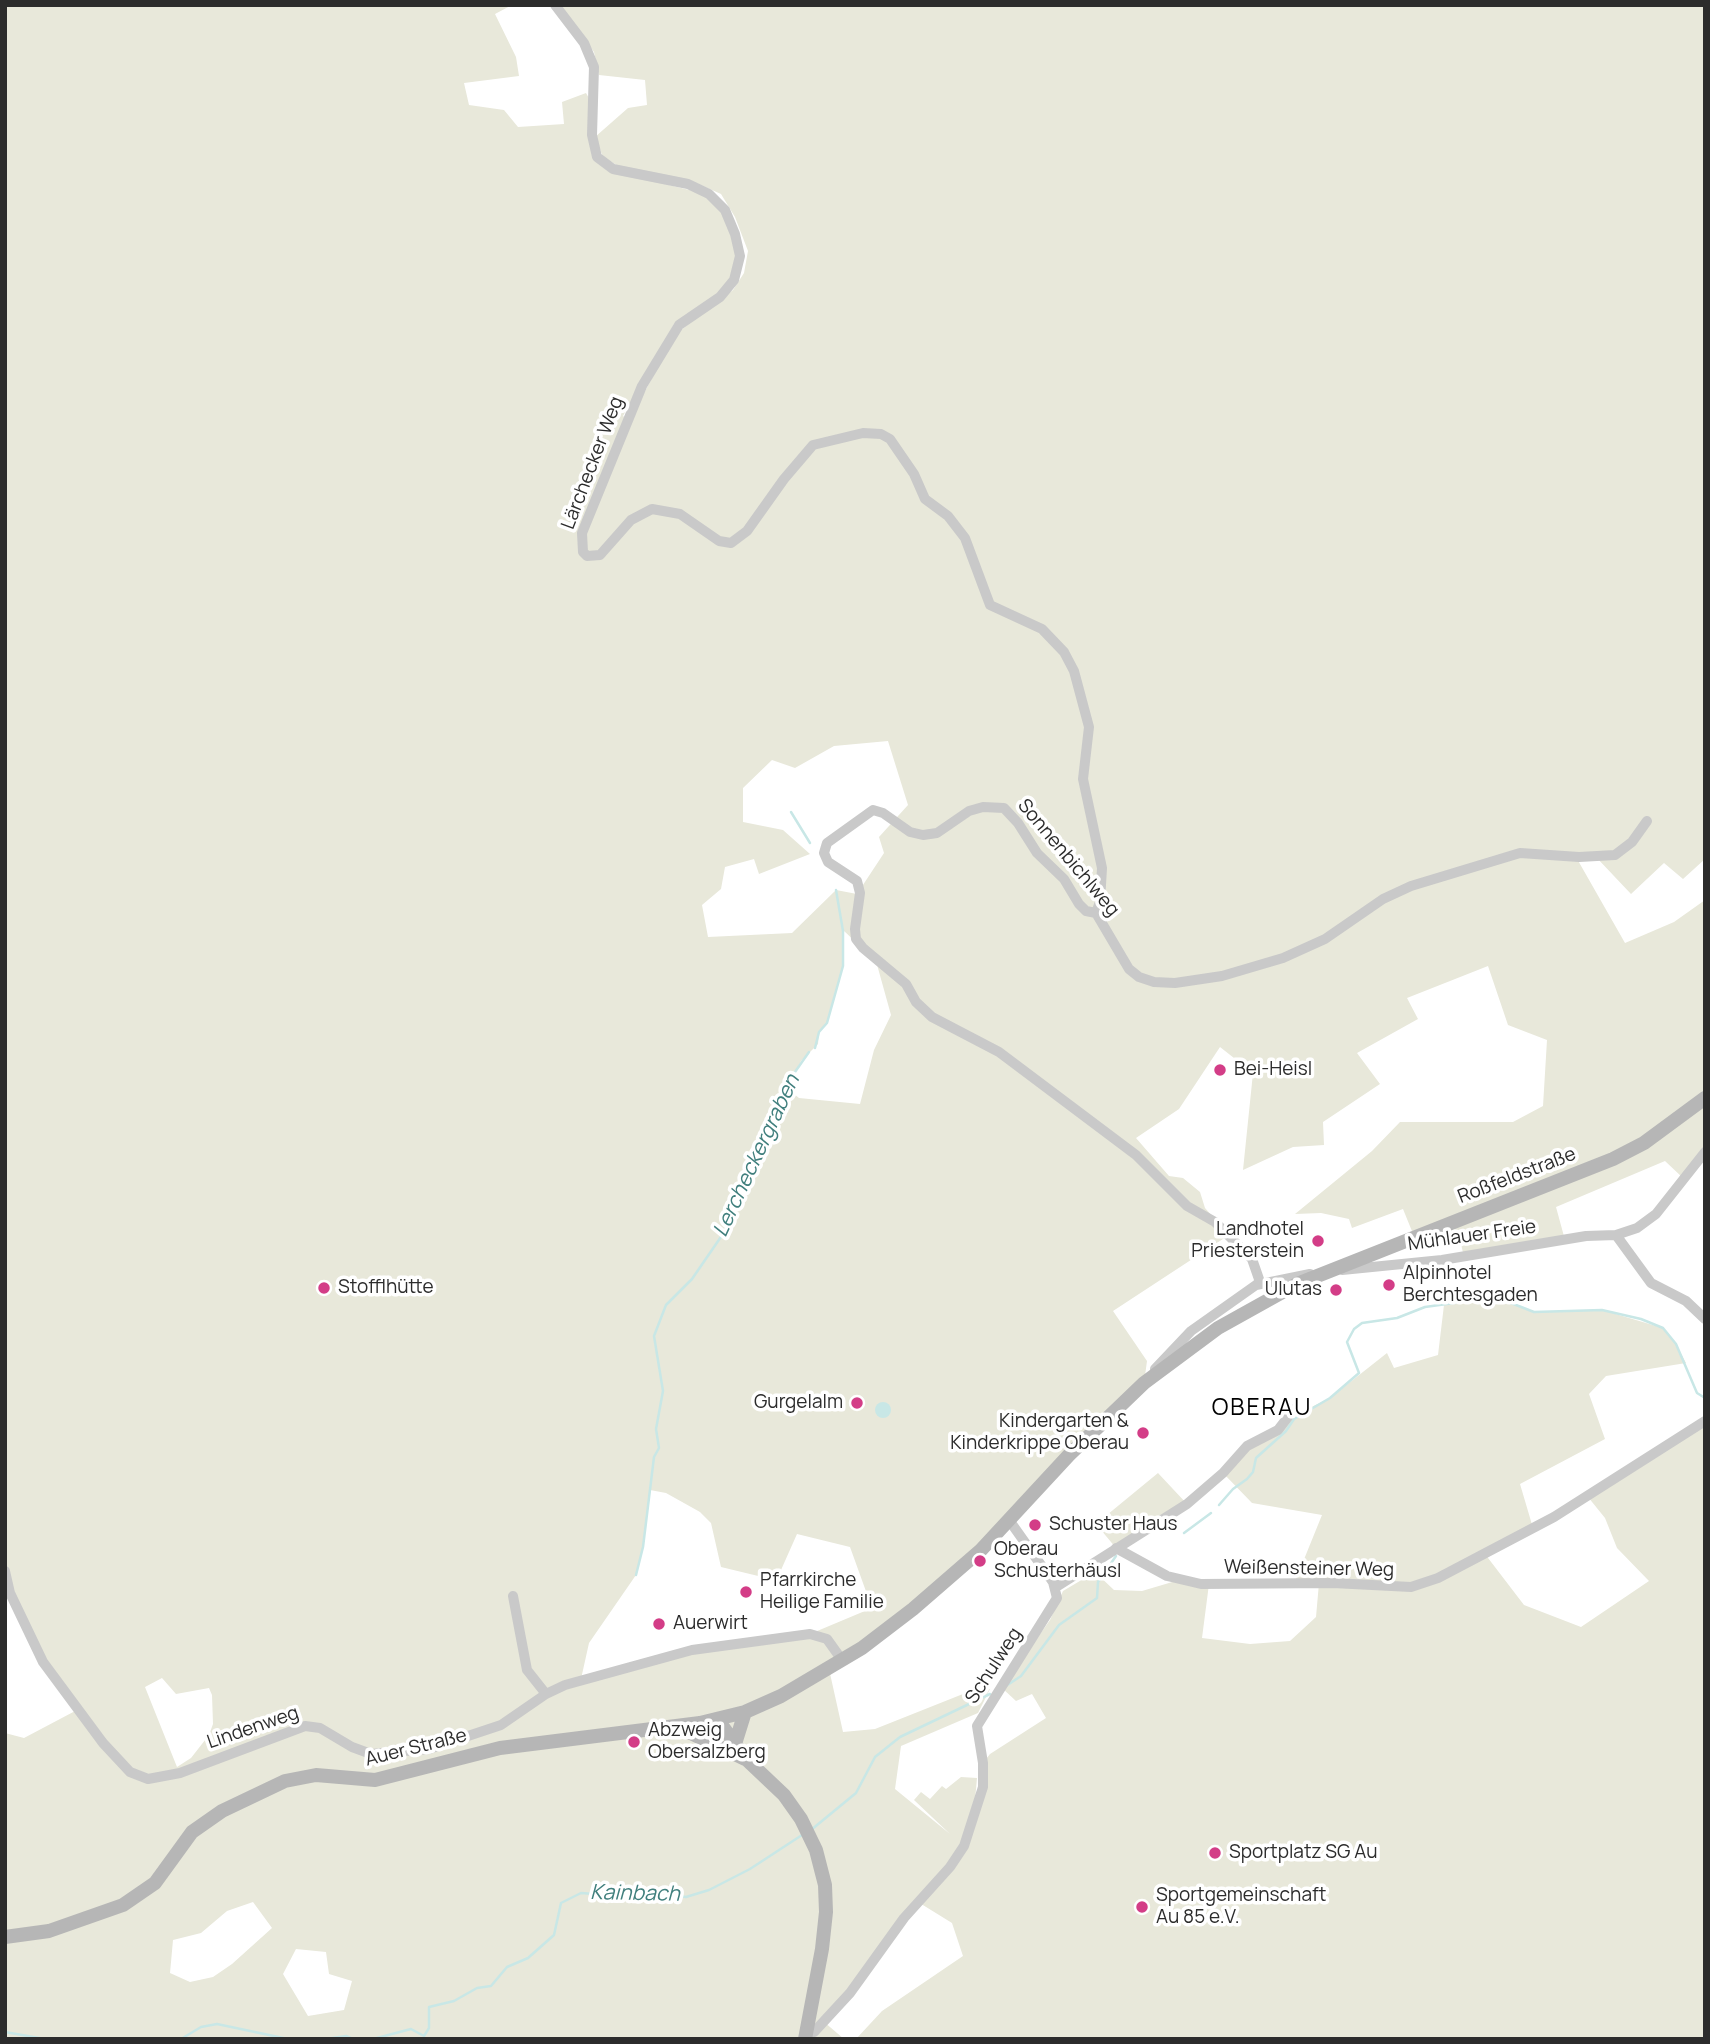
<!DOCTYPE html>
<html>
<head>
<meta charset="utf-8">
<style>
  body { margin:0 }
  #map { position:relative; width:1710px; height:2044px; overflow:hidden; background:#fff; font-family:Manrope,sans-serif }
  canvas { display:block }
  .frame { position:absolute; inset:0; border:7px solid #2c2c2c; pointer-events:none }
</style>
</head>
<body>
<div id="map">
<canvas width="1710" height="2044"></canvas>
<div class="frame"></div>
</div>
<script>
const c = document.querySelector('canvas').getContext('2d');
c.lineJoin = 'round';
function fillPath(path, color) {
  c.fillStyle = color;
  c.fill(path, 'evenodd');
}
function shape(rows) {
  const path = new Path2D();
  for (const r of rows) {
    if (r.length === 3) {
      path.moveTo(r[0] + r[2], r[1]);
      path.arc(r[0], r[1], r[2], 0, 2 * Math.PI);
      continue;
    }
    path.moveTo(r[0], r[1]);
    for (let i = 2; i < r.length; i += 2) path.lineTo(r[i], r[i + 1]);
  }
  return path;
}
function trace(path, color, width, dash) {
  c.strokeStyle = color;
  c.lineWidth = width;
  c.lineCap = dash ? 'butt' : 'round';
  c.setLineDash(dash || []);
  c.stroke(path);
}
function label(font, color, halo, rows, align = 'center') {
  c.font = font + ' Manrope,sans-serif';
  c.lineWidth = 7;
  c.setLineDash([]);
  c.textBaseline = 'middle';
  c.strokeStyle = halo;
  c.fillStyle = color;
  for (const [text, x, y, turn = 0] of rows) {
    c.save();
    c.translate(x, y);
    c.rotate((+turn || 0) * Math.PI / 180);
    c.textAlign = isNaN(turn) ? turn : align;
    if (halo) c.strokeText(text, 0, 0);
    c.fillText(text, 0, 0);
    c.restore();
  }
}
fillPath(shape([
  [5,5,512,5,495,14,516,57,519,76,464,83,469,105,504,110,518,127,564,124,562,102,586,93,590,100,590,139,595,159,611,171,706,194,718,203,724,213,739,253,738,267,727,283,714,297,674,324,623,416,629,420,677,333,733,290,744,273,748,251,735,217,721,194,694,182,620,167,603,157,595,137,628,108,647,105,645,80,599,75,594,52,560,5,1705,5,1705,859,1683,879,1664,863,1631,894,1596,857,1576,857,1625,943,1674,922,1705,900,1705,1152,1683,1178,1665,1161,1556,1207,1565,1240,1464,1257,1461,1244,1420,1251,1403,1209,1352,1228,1349,1219,1321,1213,1295,1214,1372,1151,1400,1122,1513,1122,1543,1106,1547,1040,1508,1025,1488,966,1407,998,1418,1019,1357,1053,1380,1084,1323,1122,1324,1145,1293,1147,1243,1170,1253,1073,1220,1047,1179,1109,1136,1138,1169,1176,1183,1178,1200,1192,1205,1208,1229,1235,1113,1311,1147,1361,1144,1383,1069,1455,981,1550,913,1609,829,1669,843,1732,875,1729,968,1692,990,1689,978,1713,901,1746,895,1789,950,1834,914,1800,921,1792,930,1799,942,1786,946,1789,961,1777,977,1778,975,1800,961,1843,964,1845,983,1787,983,1763,990,1754,1046,1718,1032,1694,1016,1701,1002,1688,1050,1620,1063,1591,1095,1572,1114,1590,1142,1591,1179,1580,1209,1584,1202,1638,1250,1644,1290,1641,1316,1617,1319,1583,1294,1584,1322,1515,1252,1503,1223,1473,1247,1446,1270,1437,1301,1412,1330,1398,1387,1353,1394,1368,1438,1355,1444,1305,1483,1299,1511,1303,1534,1312,1602,1310,1663,1328,1676,1344,1686,1363,1606,1376,1589,1394,1605,1439,1520,1484,1533,1528,1485,1554,1524,1605,1581,1627,1649,1581,1617,1548,1605,1518,1588,1497,1702,1423,1705,1426,1705,2039,856,2039,882,2011,963,1956,952,1923,918,1902,850,1993,823,2021,844,2039,5,2039,5,1733,24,1738,77,1710,43,1662,9,1588,5,1588],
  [888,741,908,805,879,837,884,853,857,894,836,890,792,933,708,937,702,905,721,889,725,867,754,859,759,874,810,854,783,830,743,822,743,788,772,760,795,768,834,746],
  [844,931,876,961,891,1015,874,1050,860,1104,799,1098,788,1089,801,1061,818,1044,819,1032,827,1023,843,966],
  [650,1490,666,1493,700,1512,711,1523,721,1567,783,1582,781,1570,797,1534,850,1547,872,1608,810,1634,681,1652,581,1679,589,1643,636,1575,643,1547],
  [162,1678,176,1694,209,1688,212,1695,213,1724,209,1735,191,1758,177,1767,145,1687],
  [253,1902,272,1928,232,1964,213,1977,190,1982,170,1973,173,1940,201,1933,227,1911],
  [296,1949,326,1952,329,1974,352,1981,344,2010,308,2016,283,1974],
  [1158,1473,1187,1504,1116,1548,1096,1524]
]), '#e8e8da');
fillPath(shape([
  [883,1410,8]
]), '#c8e7e6');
trace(shape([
  [791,812,810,843],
  [815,1048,819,1032,827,1023,843,966,843,931,836,890],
  [1219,1505,1233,1489,1247,1479,1253,1472,1256,1458,1286,1431,1294,1419,1330,1398,1359,1373,1347,1342,1354,1329,1362,1323,1397,1318,1425,1307,1483,1299,1511,1303,1534,1312,1602,1310,1641,1319,1663,1328,1676,1344,1697,1393,1705,1398],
  [1184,1533,1211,1513],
  [636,1575,643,1547,654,1457,659,1448,656,1429,663,1391,654,1336,666,1305,692,1279,725,1231,795,1072,809,1052],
  [1006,1686,1021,1676,1059,1625,1097,1598,1098,1582,1116,1556],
  [811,1830,856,1793,875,1757,900,1737,990,1694],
  [5,2032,45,2039],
  [181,2039,201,2027,217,2024,288,2039],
  [326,2039,346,2036,353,2039],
  [373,2039,411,2029,424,2036,429,2028,429,2007,454,2001,477,1988,491,1986,507,1967,528,1958,554,1935,561,1903,581,1893,609,1895,648,1891,686,1897,709,1890,750,1869,802,1835]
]), '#c8e7e6', 2.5);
trace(shape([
  [555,5,584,43,594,67,592,135,597,157,613,169,688,184,709,194,725,210,735,234,740,256,734,280,720,297,679,325,642,386,582,533,583,552,587,556,600,555,631,520,652,509,680,514,719,541,731,543,747,531,784,479,813,445,863,433,881,434,890,439,914,474,925,499,948,516,965,538,990,605,1042,629,1064,652,1074,671,1089,727,1083,779,1102,868,1100,902,1096,913],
  [1616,1235,1651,1283,1686,1301,1705,1319],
  [1342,1270,1442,1260,1586,1236,1616,1235,1637,1228,1656,1214,1705,1152],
  [1260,1282,1252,1259,1215,1222,1187,1206,1136,1155,999,1052,932,1017,916,1002,906,984,863,948,856,939,855,929,860,893,857,881,828,862,824,853,827,843,873,810,883,813,910,832,923,835,937,833,969,811,983,807,1004,808,1018,823,1037,853,1064,879,1079,904,1086,911,1096,913,1129,969,1139,977,1154,982,1175,983,1222,976,1283,958,1325,939,1383,899,1411,886,1520,853,1579,857,1615,855,1632,842,1647,821],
  [1155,1369,1191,1331,1256,1285,1310,1274],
  [1116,1548,1167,1576,1201,1584,1333,1583,1411,1587,1438,1578,1554,1517,1705,1421],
  [5,1571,10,1593,43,1662,103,1743,130,1772,148,1779,180,1773,305,1726,320,1728,352,1747,371,1754,429,1749,501,1725,546,1694,565,1685,692,1650,810,1634,827,1639,842,1660],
  [1056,1587,1187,1504,1223,1473,1247,1446,1278,1430,1294,1409],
  [513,1596,527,1670,546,1694],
  [806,2033,814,2032,850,1993,904,1918,950,1867,964,1846,983,1787,983,1763,977,1726,1057,1598,1053,1582,1009,1520]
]), '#c9c9c9', 10);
trace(shape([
  [718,1720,746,1759,784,1795,801,1819,816,1850,825,1885,826,1912,822,1949,805,2039],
  [678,1727,745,1759],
  [735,1744,745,1712],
  [5,1937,49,1931,123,1905,155,1883,192,1832,222,1811,285,1781,316,1775,375,1780,500,1748,700,1723,745,1712,781,1696,862,1648,913,1609,981,1550,1069,1455,1144,1383,1218,1328,1297,1284,1613,1159,1644,1143,1705,1098]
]), '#b6b6b6', 14);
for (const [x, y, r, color] of [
  [1220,1070,7,"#d33d87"],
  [1318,1241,7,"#d33d87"],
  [1389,1285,7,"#d33d87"],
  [324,1288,7,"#d33d87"],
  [1336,1290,7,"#d33d87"],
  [857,1403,7,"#d33d87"],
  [1143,1433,7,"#d33d87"],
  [1035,1525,7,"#d33d87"],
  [980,1561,7,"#d33d87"],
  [746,1592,7,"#d33d87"],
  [659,1624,7,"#d33d87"],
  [634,1742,7,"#d33d87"],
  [1215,1853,7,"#d33d87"],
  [1142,1907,7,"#d33d87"]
]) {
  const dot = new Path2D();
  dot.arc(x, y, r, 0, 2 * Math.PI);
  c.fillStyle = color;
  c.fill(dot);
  trace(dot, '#fff', 2.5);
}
label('19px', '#2c2c2c', '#fff', [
  ["Lärchecker Weg",593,463,-69],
  ["Sonnenbichlweg",1068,858,50],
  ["Roßfeldstraße",1517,1176,-21],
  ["Mühlauer Freie",1472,1236,-8],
  ["Weißensteiner Weg",1309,1569,1],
  ["Schulweg",994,1666,-57],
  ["Lindenweg",253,1728,-19],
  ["Auer Straße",416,1748,-14]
]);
label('19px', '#2c2c2c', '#fff', [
  ["Bei-Heisl",1234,1070],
  ["Landhotel",1304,1230,"right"],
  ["Priesterstein",1304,1252,"right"],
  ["Alpinhotel",1403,1274],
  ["Berchtesgaden",1403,1296],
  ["Stofflhütte",338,1288],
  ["Ulutas",1322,1290,"right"],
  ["Gurgelalm",843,1403,"right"],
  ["Kindergarten &",1129,1422,"right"],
  ["Kinderkrippe Oberau",1129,1444,"right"],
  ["Schuster Haus",1049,1525],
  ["Oberau",994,1550],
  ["Schusterhäusl",994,1572],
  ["Pfarrkirche",760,1581],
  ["Heilige Familie",760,1603],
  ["Auerwirt",673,1624],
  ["Abzweig",648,1731],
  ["Obersalzberg",648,1753],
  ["Sportplatz SG Au",1229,1853],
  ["Sportgemeinschaft",1156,1896],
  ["Au 85 e.V.",1156,1918]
], 'left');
label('italic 21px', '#407f7d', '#fff', [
  ["Lercheckergraben",757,1156,-65],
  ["Kainbach",635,1894,1]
]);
c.letterSpacing = '2px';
label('23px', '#000', '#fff', [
  ["OBERAU",1262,1409]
]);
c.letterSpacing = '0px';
</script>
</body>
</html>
